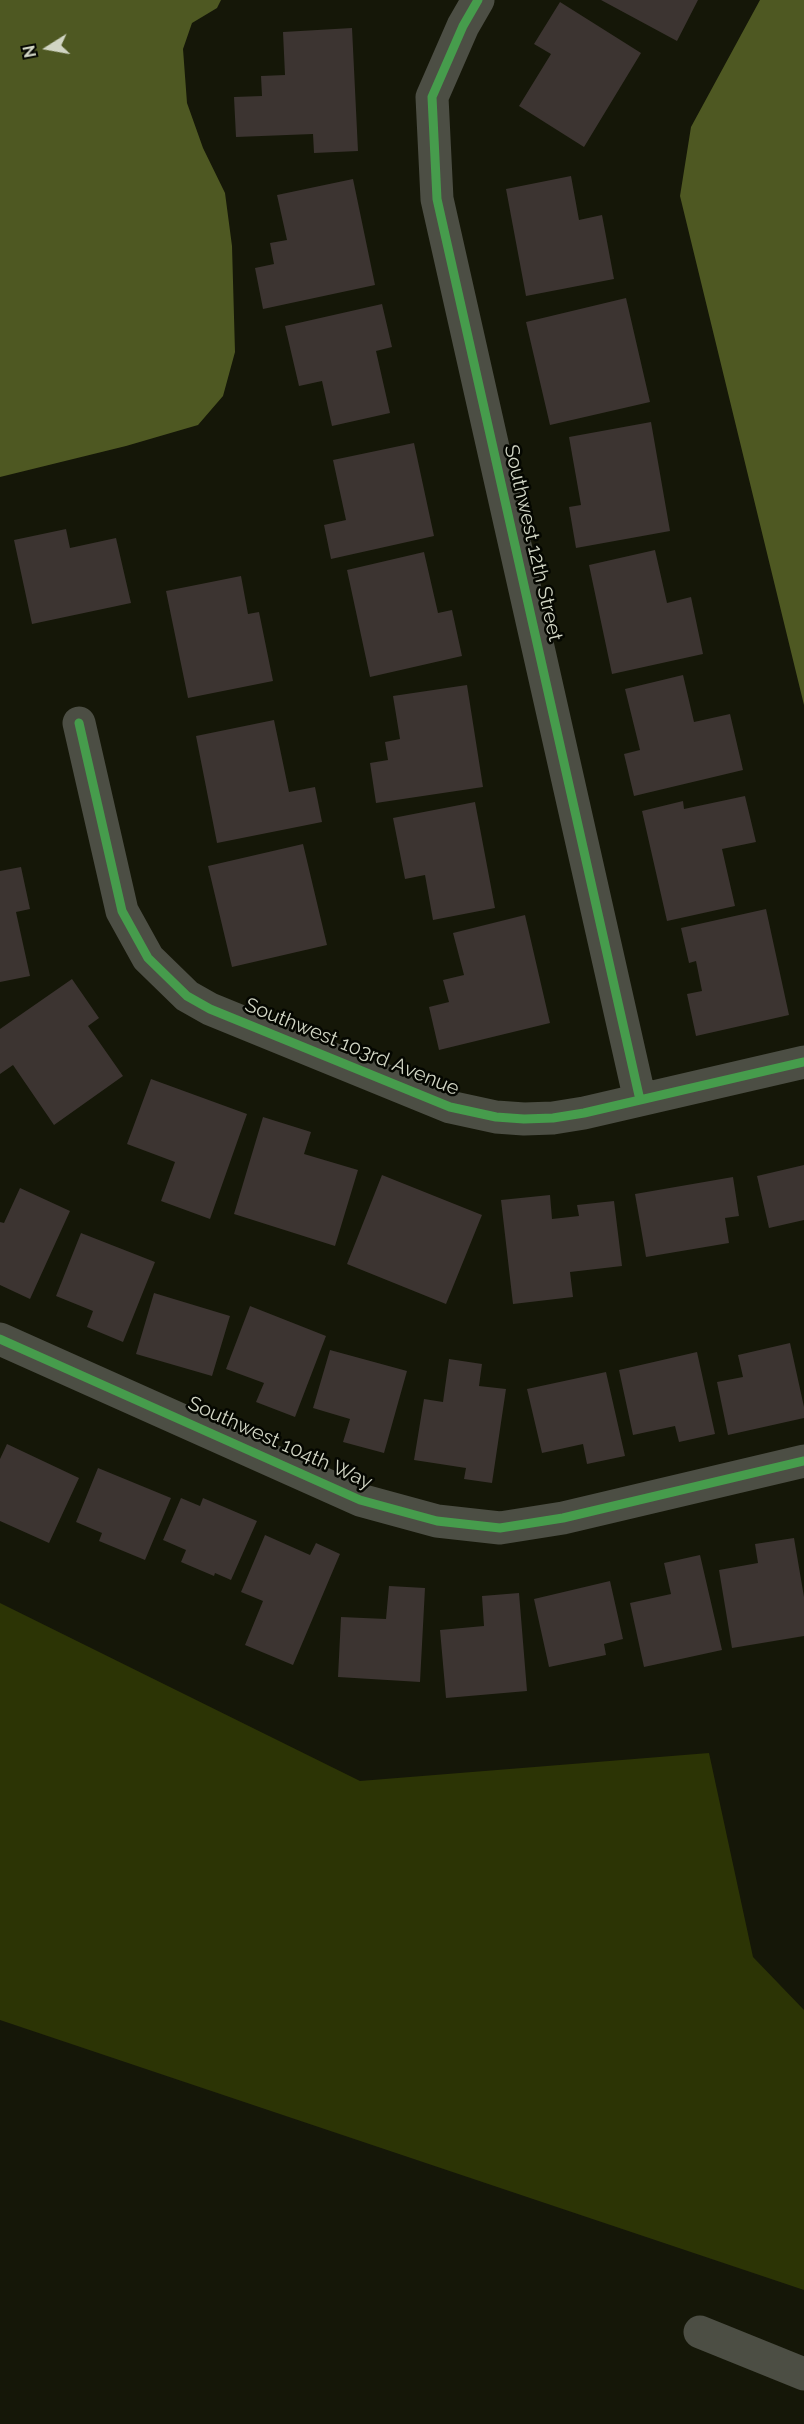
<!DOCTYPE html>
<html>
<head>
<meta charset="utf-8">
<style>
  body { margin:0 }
  #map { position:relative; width:804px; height:2424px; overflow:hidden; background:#151708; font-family:Raleway,sans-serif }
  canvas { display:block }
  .north { position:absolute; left:18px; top:18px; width:60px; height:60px; -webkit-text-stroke:4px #050701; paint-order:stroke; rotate:259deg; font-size:16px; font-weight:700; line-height:24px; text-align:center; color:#d1d5c4 }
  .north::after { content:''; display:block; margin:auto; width:21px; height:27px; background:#d1d5c4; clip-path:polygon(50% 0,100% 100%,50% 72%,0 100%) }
</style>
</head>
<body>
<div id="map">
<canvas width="804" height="2424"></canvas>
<div class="north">N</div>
</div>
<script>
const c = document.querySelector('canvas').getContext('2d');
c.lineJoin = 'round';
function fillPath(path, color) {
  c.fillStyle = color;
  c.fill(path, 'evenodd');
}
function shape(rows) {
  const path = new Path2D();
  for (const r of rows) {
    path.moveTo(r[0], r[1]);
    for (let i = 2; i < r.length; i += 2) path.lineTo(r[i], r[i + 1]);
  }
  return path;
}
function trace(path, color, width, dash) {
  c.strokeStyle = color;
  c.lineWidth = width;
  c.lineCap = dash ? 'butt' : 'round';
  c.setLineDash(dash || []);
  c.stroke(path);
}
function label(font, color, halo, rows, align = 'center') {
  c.font = font + ' Raleway,sans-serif';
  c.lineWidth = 5;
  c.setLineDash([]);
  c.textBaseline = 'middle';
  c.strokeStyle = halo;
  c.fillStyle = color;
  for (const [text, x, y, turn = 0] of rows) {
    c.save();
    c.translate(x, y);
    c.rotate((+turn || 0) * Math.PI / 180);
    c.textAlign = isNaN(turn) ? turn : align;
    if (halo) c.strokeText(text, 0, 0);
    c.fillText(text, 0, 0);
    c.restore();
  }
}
fillPath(shape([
  [0,1603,360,1781,709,1753,753,1957,804,2010,804,2290,0,2020]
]), '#2c3405');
fillPath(shape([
  [0,0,221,0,217,8,192,23,183,49,187,103,203,148,225,193,232,246,235,352,223,396,198,425,126,446,0,477],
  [760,0,804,0,804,705,680,196,691,127]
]), '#4e5822');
fillPath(shape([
  [601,0,698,0,677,41],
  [560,2,641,53,584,147,519,106,551,54,534,44],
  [352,28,358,151,314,153,313,134,236,137,234,97,262,96,261,76,285,75,283,32],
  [571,176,579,220,602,215,614,279,526,296,506,189],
  [353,179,375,285,263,309,255,268,274,264,270,243,287,240,277,195],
  [626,298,650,402,550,425,526,322],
  [382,304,392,347,376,351,390,413,332,426,322,381,299,386,285,326],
  [651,422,670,531,576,548,569,507,581,505,569,437],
  [414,443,434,536,331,559,324,525,346,520,333,460],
  [66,529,70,548,116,538,131,603,32,624,14,540],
  [655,550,667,603,691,597,703,654,612,674,589,565],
  [424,552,438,613,452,610,462,656,370,677,347,570],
  [241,576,248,614,259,612,273,681,188,698,166,591],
  [683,675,694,722,730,714,743,770,634,796,624,754,640,750,625,689],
  [467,685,483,787,376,803,370,763,388,760,385,742,400,739,393,696],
  [274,720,289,792,315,787,322,822,217,843,196,736],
  [745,796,756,842,722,849,735,906,667,921,642,811,683,801,684,809],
  [475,802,495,908,433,920,425,875,405,879,393,818],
  [303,844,327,945,232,967,208,866],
  [21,867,30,909,16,912,30,976,0,982,0,871],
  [766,909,789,1015,696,1036,687,994,702,991,696,961,689,963,681,928],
  [525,915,550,1023,439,1050,429,1007,449,1002,443,980,464,975,453,933],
  [72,979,99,1018,88,1026,123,1076,54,1125,13,1065,0,1074,0,1029],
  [151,1079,247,1114,210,1219,161,1201,175,1162,127,1144],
  [263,1117,311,1132,304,1154,358,1170,335,1246,234,1214],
  [804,1165,804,1220,769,1228,757,1176],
  [382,1175,482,1215,446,1304,347,1264],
  [733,1177,739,1216,725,1218,729,1243,646,1257,635,1194],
  [20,1188,70,1211,30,1299,0,1285,0,1222,4,1223],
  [550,1195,552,1219,579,1216,577,1205,614,1201,622,1266,570,1272,573,1297,513,1304,501,1200],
  [81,1233,155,1262,123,1342,87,1327,93,1311,56,1296],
  [154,1293,230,1316,212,1376,136,1354],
  [250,1306,326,1336,295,1417,256,1402,264,1383,226,1369],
  [790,1343,804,1407,804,1418,728,1435,717,1382,743,1377,738,1355],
  [330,1350,407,1371,384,1453,343,1442,350,1419,313,1408],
  [697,1352,715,1434,679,1442,675,1426,633,1435,619,1370],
  [449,1359,482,1364,479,1386,506,1389,492,1483,464,1479,466,1468,414,1460,424,1399,443,1402],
  [606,1372,625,1456,587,1464,583,1444,542,1453,527,1389],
  [7,1444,79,1478,49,1543,0,1521,0,1459],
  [98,1468,171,1498,145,1560,99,1541,102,1533,76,1522],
  [181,1498,200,1506,203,1498,257,1521,231,1580,215,1573,214,1576,181,1562,186,1550,163,1540],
  [265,1535,310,1555,316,1543,340,1554,293,1665,245,1645,263,1601,241,1592],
  [794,1538,804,1597,804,1636,732,1648,719,1570,758,1563,755,1544],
  [700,1555,722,1650,644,1667,630,1603,671,1594,664,1563],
  [610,1581,623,1639,604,1644,606,1655,549,1667,534,1599],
  [389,1586,425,1588,420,1682,338,1677,341,1617,386,1619],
  [519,1593,527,1691,446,1698,440,1630,484,1626,482,1596]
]), '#3c3431');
trace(shape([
  [478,0,463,26,432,97,437,199,640,1100],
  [79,723,122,911,148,958,187,996,210,1009,450,1107,496,1117,524,1119,553,1118,584,1113,804,1062],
  [0,1339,360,1500,437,1521,500,1528,563,1518,804,1461],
  [700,2332,804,2374]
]), '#4c4e44', 33);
trace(shape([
  [478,0,463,26,432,97,437,199,640,1100],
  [79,723,122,911,148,958,187,996,210,1009,450,1107,496,1117,524,1119,553,1118,584,1113,804,1062],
  [0,1339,360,1500,437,1521,500,1528,563,1518,804,1461]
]), '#469c4c', 9);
label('20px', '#d1d5c4', '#050701', [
  ["Southwest 12th Street",533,543,77],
  ["Southwest 103rd Avenue",352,1047,22],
  ["Southwest 104th Way",280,1443,24]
]);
</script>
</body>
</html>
